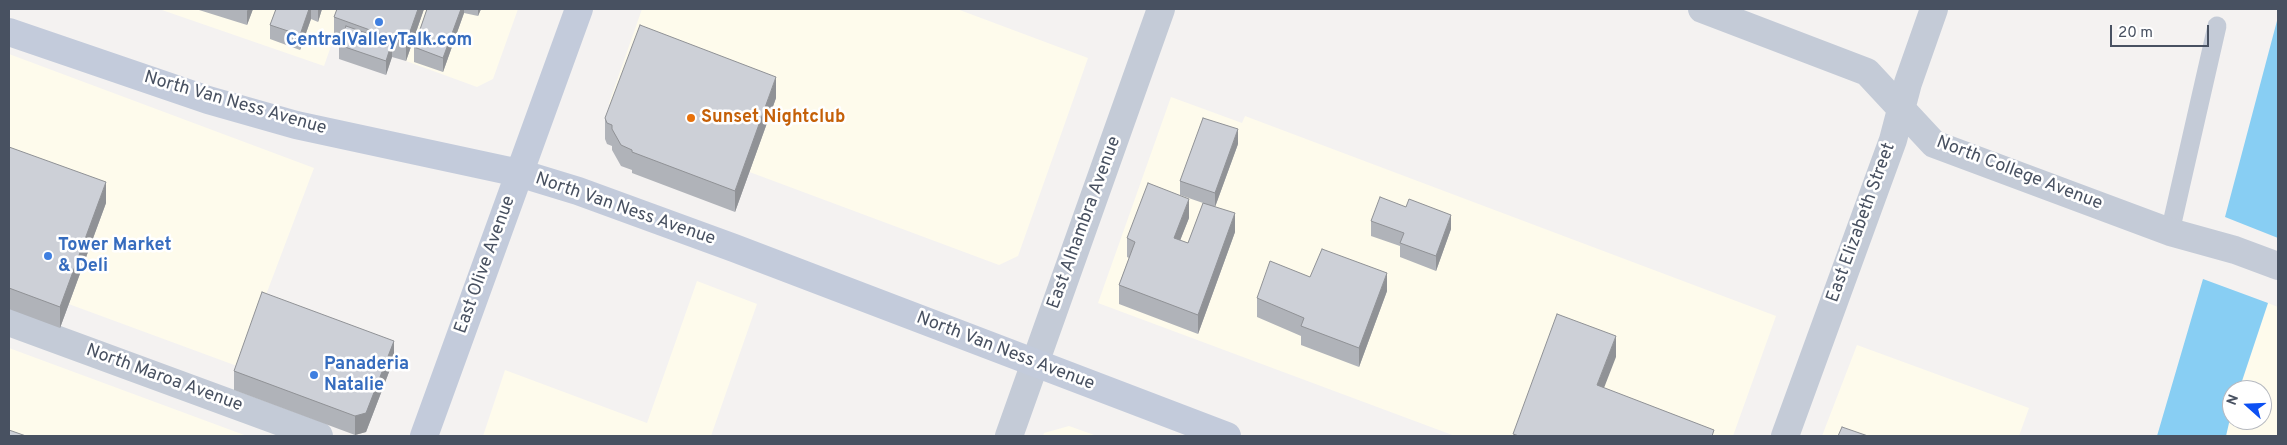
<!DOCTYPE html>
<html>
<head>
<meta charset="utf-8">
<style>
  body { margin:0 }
  #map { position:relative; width:2287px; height:445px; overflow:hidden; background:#f4f2f1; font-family:Overpass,sans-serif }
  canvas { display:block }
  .frame { position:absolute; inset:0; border:10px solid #485161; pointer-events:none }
  .north { position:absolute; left:2222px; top:380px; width:50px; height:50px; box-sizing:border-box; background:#fff; border:1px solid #b6b9c0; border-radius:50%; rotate:290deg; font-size:14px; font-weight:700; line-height:20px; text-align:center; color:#485161 }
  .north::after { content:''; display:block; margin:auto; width:18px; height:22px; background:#0c50f3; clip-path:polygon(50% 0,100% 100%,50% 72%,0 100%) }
  .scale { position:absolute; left:2110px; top:25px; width:99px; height:22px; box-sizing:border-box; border:2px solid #485161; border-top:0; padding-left:6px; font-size:15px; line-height:18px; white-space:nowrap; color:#485161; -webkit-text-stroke:4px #fff; paint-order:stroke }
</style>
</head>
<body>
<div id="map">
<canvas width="2287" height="445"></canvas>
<div class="frame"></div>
<div class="north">N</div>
<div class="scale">20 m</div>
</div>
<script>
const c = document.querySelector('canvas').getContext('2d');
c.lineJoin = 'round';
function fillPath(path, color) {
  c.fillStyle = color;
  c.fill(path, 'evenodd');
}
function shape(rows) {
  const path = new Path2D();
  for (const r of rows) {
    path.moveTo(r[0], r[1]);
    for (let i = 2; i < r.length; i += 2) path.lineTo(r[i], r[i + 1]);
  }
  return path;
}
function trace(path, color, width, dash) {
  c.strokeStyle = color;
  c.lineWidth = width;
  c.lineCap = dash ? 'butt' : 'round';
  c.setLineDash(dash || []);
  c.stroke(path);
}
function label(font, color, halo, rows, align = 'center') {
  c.font = font + ' Overpass,sans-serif';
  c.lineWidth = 5;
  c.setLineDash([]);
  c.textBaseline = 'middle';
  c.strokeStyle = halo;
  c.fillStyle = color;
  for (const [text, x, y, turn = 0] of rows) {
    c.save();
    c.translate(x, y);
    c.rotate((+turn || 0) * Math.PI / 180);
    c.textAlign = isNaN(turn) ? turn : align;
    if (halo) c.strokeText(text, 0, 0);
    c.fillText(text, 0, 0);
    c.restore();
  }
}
fillPath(shape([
  [159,9,344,9,324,66],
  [424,9,518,9,493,79,477,87,406,61],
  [642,9,957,9,1088,58,1018,256,999,265,618,123,609,103],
  [9,54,314,168,261,308,394,359,370,415,9,282],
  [1171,97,1242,123,1245,116,1776,316,1733,436,1455,436,1098,303],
  [697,281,757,304,711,436,483,436,505,370,647,423],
  [2268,303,2278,307,2278,436,2226,436,2232,410,2232,420,2262,420,2262,390,2239,390],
  [1857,345,2029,408,2019,436,1822,436],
  [9,348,247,436,9,436],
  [1069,426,1097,436,1043,436,1044,433]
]), '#fefbec');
fillPath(shape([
  [2278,17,2278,238,2225,217],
  [2203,279,2268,303,2239,390,2232,390,2232,410,2226,436,2157,436]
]), '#88cef3');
trace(shape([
  [2170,232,2217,26]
]), '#c4cbd7', 19);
trace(shape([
  [1702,9,1867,72,1934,144,2170,232,2235,250,2278,266],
  [9,322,319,436],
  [1009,436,1161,9],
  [1785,436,1893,140,1908,83,1934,9]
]), '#c4cbd7', 28);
trace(shape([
  [9,32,208,100,296,125,519,173,578,191,734,248,1227,436],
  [424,436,579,9]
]), '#c3cbdb', 28);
fillPath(shape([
  [199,9,253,9,247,25,199,10],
  [276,9,322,9,318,22,311,19,300,50,270,39,270,25],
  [337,9,424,9,406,61,392,57,386,75,339,59,339,45,342,39,334,36,334,17],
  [427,9,481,9,478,16,464,13,443,72,414,62,414,47],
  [776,98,735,212,632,173,632,170,621,166,612,150,612,146,607,144,605,139,605,118],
  [1238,144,1215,207,1235,232,1198,334,1119,304,1119,285,1129,258,1127,257,1127,238,1189,218,1180,240,1188,243,1203,203,1180,195,1180,181],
  [9,147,106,203,60,328,9,309],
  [1371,221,1451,229,1436,271,1400,257,1400,246,1371,236],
  [1310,277,1387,291,1359,367,1301,345,1301,336,1257,317,1257,298],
  [394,359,366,432,355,435,234,390,234,371]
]), '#b0b3b9');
fillPath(shape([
  [248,9,253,9,247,25,247,11],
  [309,9,311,9,311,19,300,50,300,35],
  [318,9,322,9,318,22],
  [418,9,424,9,406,61,406,43],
  [461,9,464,9,464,13,443,72,443,58],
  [478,9,481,9,478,16],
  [392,42,392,57,386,75,386,61],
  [776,77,776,98,735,212,735,191],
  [1238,129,1238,144,1215,207,1215,193],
  [106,182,106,203,60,328,60,307],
  [1189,199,1189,218,1174,256,1174,238],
  [1235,213,1235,232,1198,334,1198,315],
  [1451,215,1451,229,1436,271,1436,256],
  [1387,273,1387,291,1359,367,1359,348],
  [1616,336,1616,357,1597,406,1597,385],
  [394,341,394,359,366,432,355,435,355,416]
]), '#909296');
const building = shape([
  [276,9,309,9,300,35,270,25,276,9],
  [337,9,418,9,406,43,334,17,337,9],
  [427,9,461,9,443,58,414,47,427,9],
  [640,25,776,77,735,191,632,152,632,150,621,145,612,129,612,125,607,123,605,118,640,25],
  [346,26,392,42,386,61,339,45,346,26],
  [1203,118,1238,129,1215,193,1180,181,1203,118],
  [9,147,106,182,60,307,9,288,9,147],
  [1148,183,1189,199,1174,238,1188,243,1203,203,1235,213,1198,315,1119,285,1135,242,1127,238,1148,183],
  [1380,197,1406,207,1409,199,1451,215,1436,256,1400,243,1404,233,1371,221,1380,197],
  [1322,249,1387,273,1359,348,1301,326,1304,318,1257,298,1270,261,1310,277,1322,249],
  [262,292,394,341,366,413,355,416,234,371,262,292],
  [1557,314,1616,336,1597,385,1714,430,1712,436,1519,436,1513,434,1557,314],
  [1842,427,1868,436,1838,436,1842,427],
  [9,430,26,436,9,436,9,430]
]);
fillPath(building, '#cdd0d7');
trace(building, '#909296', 1);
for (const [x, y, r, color] of [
  [379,22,5,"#3f7fe0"],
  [691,118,5,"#e8710a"],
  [48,256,5,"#3f7fe0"],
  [314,375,5,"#3f7fe0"]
]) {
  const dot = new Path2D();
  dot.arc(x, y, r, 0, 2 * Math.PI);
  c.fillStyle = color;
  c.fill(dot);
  trace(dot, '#fff', 2);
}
label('bold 18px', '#366cbe', '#fff', [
  ["CentralValleyTalk.com",379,41,"center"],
  ["Tower Market",58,246],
  ["& Deli",58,267],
  ["Panaderia",324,365],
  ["Natalie",324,386]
], 'left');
label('18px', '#485161', '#fff', [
  ["North Van Ness Avenue",235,104,16],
  ["North College Avenue",2019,174,21],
  ["North Van Ness Avenue",625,210,19],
  ["East Alhambra Avenue",1085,223,-70],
  ["East Elizabeth Street",1862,223,-70],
  ["East Olive Avenue",486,265,-70],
  ["North Van Ness Avenue",1005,352,21],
  ["North Maroa Avenue",164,379,20]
]);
label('bold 18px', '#c56008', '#fff', [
  ["Sunset Nightclub",701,118]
], 'left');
</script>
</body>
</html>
